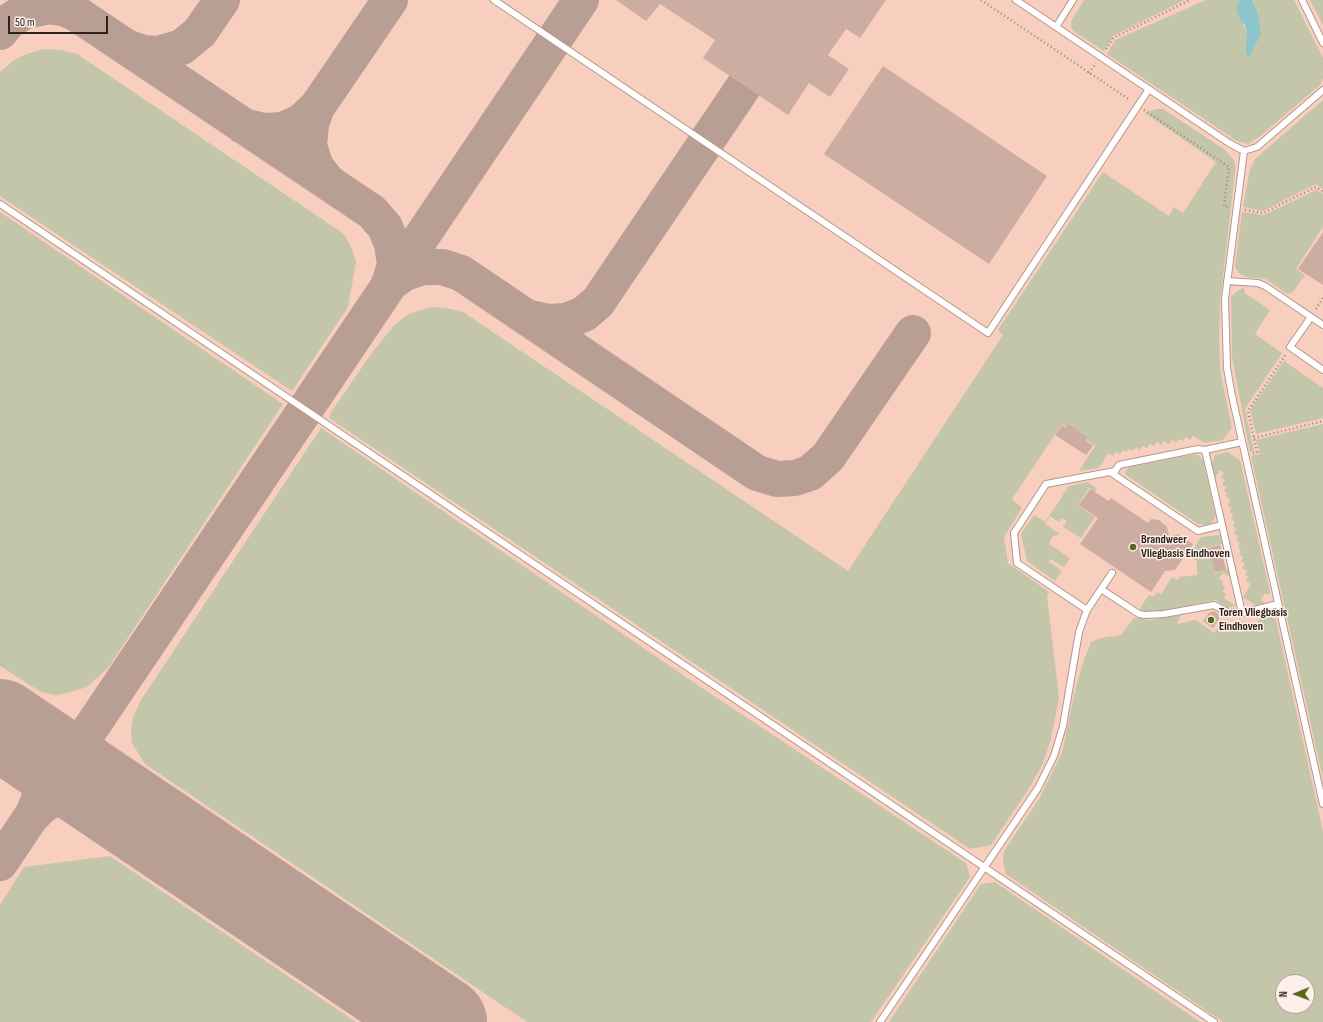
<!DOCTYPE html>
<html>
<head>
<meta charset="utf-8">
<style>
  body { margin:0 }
  #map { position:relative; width:1323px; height:1022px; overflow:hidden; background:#ffddcf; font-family:"Sofia Sans Condensed",sans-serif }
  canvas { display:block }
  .north { position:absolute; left:1275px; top:974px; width:40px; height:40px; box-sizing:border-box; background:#fdefea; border:1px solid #aa9d98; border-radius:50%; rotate:269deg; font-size:11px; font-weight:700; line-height:16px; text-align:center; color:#2e221d }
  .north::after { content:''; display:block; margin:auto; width:14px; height:18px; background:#566a18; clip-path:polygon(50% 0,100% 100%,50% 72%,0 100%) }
  .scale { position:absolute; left:8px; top:16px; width:100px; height:18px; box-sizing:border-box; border:2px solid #2e221d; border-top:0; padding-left:5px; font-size:12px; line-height:14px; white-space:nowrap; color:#2e221d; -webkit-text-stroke:3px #fdefea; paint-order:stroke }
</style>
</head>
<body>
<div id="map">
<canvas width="1323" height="1022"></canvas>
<div class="north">N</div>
<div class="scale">50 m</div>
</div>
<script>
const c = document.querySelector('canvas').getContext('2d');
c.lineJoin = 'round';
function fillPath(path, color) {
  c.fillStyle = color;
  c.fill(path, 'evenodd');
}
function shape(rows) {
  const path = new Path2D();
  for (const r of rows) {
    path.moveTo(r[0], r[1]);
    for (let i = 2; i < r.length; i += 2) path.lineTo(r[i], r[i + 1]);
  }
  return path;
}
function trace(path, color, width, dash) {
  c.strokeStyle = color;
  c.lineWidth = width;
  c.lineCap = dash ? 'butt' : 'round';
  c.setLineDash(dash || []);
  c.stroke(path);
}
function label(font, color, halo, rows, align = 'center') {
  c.font = font + ' "Sofia Sans Condensed",sans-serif';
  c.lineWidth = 3;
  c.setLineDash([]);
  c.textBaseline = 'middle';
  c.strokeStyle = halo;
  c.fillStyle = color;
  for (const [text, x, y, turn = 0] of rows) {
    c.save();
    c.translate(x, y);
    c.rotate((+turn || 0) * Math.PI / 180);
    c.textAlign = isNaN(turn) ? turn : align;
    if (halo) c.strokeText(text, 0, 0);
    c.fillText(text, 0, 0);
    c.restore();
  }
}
fillPath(shape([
  [0,0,1323,0,1323,1022,0,1022],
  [1283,982,1307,982,1307,1006,1283,1006]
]), '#f8cfbf');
fillPath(shape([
  [1084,0,1185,0,1113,36,1104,51,1072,30,1071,22],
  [1206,0,1239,0,1236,9,1247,33,1247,55,1261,33,1254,3,1252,0,1294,0,1323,58,1323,78,1320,85,1259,137,1248,144,1237,141,1107,54,1115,40],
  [1310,0,1323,0,1323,25],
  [44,49,61,50,77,54,344,234,352,249,356,262,348,307,292,391,0,196,0,72,14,60,27,54],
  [1323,100,1323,189,1316,184,1263,211,1243,207,1250,169,1255,159],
  [1156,109,1163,109,1225,150,1235,162,1235,172,1220,301,1219,336,1220,370,1232,428,1223,440,1205,443,1193,436,1190,440,1186,437,1183,441,1179,439,1176,443,1172,440,1169,444,1164,441,1161,445,1157,442,1154,446,1150,444,1147,448,1143,446,1139,450,1136,447,1133,451,1129,449,1127,452,1123,450,1120,454,1116,452,1113,456,1108,453,1099,468,1079,471,1095,446,1062,424,1012,499,1022,508,1004,537,1008,563,1049,592,1047,596,1059,698,1050,743,1042,765,1031,785,991,845,970,849,329,418,331,412,372,353,395,324,409,314,421,310,433,307,451,309,463,312,848,571,1003,335,998,330,1103,172,1169,216,1174,207,1183,213,1216,162,1145,113],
  [1316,190,1323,194,1323,227,1296,269,1305,275,1293,292,1287,294,1266,279,1246,277,1240,274,1235,267,1242,212,1264,215],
  [0,212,283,404,108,668,87,687,67,693,56,695,41,692,0,666],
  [1244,287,1245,293,1270,310,1255,334,1282,353,1245,409,1254,451,1250,452,1232,357,1231,296],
  [1284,361,1323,388,1323,418,1256,434,1250,410],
  [1323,424,1323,779,1251,456,1260,454,1256,440],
  [321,428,702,688,966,863,970,877,871,1022,527,1022,145,764,132,743,131,732,133,717,141,700],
  [1227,452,1240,460,1270,592,1269,595,1265,593,1261,600,1264,602,1263,604,1255,605,1243,597,1251,584,1246,581,1248,577,1245,575,1247,571,1242,568,1245,564,1241,561,1243,557,1239,554,1241,550,1238,547,1240,543,1236,540,1238,536,1234,534,1236,529,1233,526,1235,522,1231,518,1233,514,1230,512,1231,508,1228,505,1230,501,1226,496,1227,493,1224,491,1226,487,1222,484,1225,480,1221,478,1224,473,1220,470,1215,477,1212,464,1215,455],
  [1191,455,1198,455,1203,460,1215,514,1214,520,1208,525,1198,524,1126,475,1125,472,1129,467],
  [1088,482,1097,489,1095,492,1089,488,1078,505,1095,517,1081,538,1063,527,1067,521,1062,518,1059,522,1050,516,1045,524,1060,534,1052,537,1049,544,1070,558,1064,567,1050,559,1049,562,1062,571,1055,581,1027,561,1021,534,1034,515,1045,522,1069,486],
  [1220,535,1222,544,1209,547,1215,573,1228,569,1230,577,1223,573,1219,578,1223,581,1222,584,1225,587,1223,591,1226,594,1224,598,1236,606,1227,608,1216,600,1154,612,1142,611,1140,608,1149,595,1153,597,1157,592,1161,594,1172,577,1177,580,1180,577,1197,575,1197,561,1189,557,1201,537],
  [1264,612,1276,620,1323,831,1323,1022,1223,1022,1006,874,1003,860,1004,851,1039,799,1062,753,1075,691,1082,666,1091,642,1101,638,1121,635,1133,619,1137,618,1149,620,1181,615,1177,624,1196,620,1214,633,1219,627,1225,630,1229,625,1232,627,1236,623,1239,626,1242,622,1247,625,1249,621,1256,625],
  [1283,982,1307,982,1307,1006,1283,1006],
  [110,856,356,1022,0,1022,0,905,24,867],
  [995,882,1200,1022,889,1022,981,884]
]), '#c3c6a8');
fillPath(shape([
  [1239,0,1252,0,1257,11,1261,33,1250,56,1247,55,1246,51,1247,33,1245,25,1241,22,1236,9]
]), '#8cc5cb');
trace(shape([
  [0,32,8,22,25,11,50,6,66,9,77,14,372,212,385,227,392,244,395,265,389,284],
  [129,48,143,53,158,54,182,47,200,32,222,0],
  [317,107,390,0],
  [243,126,263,131,283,130,301,122,317,107,311,124,309,146,316,167,329,183],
  [389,284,405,273,423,267,442,267,461,273,757,473,777,479,795,478,810,473,828,457,913,333],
  [526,317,549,322,566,321,584,314,598,302,744,86],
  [23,739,31,751,39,773,41,789,38,802,32,816,44,804,67,794,79,792,106,795],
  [0,863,581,0]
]), '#b99e93', 36);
trace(shape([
  [0,724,442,1022]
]), '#b99e93', 90);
fillPath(shape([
  [616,0,886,0,860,38,846,29,828,55,849,69,830,97,809,83,788,115,703,58,715,40,660,4,646,21],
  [883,66,1047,176,989,264,824,154],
  [1323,232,1323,285,1298,269],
  [1068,424,1087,437,1085,440,1093,446,1086,455,1055,435,1062,425,1066,428],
  [1090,489,1109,501,1111,498,1148,523,1151,519,1159,520,1167,527,1169,536,1178,534,1193,544,1175,570,1165,571,1151,592,1080,544,1098,518,1079,505],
  [1220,545,1226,570,1215,572,1209,548],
  [1214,611,1218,614,1219,619,1213,628,1203,621,1209,613]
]), '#cdaca1');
const lane = shape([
  [494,0,988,333,1149,89],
  [1016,0,1229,143,1244,151,1257,147,1323,90],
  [1302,0,1323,43],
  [1056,27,1073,0],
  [1244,151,1225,299,1227,368,1232,396,1323,804],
  [0,204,1214,1022],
  [1227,281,1258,283,1265,286,1323,325],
  [1311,317,1290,347,1323,370],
  [1242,442,1205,450,1242,613,1278,604],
  [1205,450,1198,449,1119,465,1113,474,1198,531,1222,525],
  [1101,589,1139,614,1144,615,1164,614,1214,605,1227,612,1242,613],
  [1087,610,1017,563,1014,533,1046,484,1115,471],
  [880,1022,1038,788,1054,756,1063,726,1079,632,1087,610,1112,573]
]);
trace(lane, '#b6978a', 8);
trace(shape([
  [981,0,1130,100],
  [1106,49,1113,38,1190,0],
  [1089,73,1096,63],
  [1144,110,1229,167,1224,206,1228,207],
  [1245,210,1263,213,1316,187,1323,192],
  [1316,309,1323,298],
  [1254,438,1323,421],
  [1253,453,1257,452,1248,411,1286,354]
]), '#9f877e', 2.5, [1, 3]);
trace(lane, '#fff', 6);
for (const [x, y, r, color] of [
  [1133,547,4,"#566a18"],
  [1211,620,4,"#566a18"]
]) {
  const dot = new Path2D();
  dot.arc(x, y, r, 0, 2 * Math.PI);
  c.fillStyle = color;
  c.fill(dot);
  trace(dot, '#fdefea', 1.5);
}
label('bold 12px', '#2e221d', '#fdefea', [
  ["Brandweer",1141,540],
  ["Vliegbasis Eindhoven",1141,554],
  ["Toren Vliegbasis",1219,613],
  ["Eindhoven",1219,627]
], 'left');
</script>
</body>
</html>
